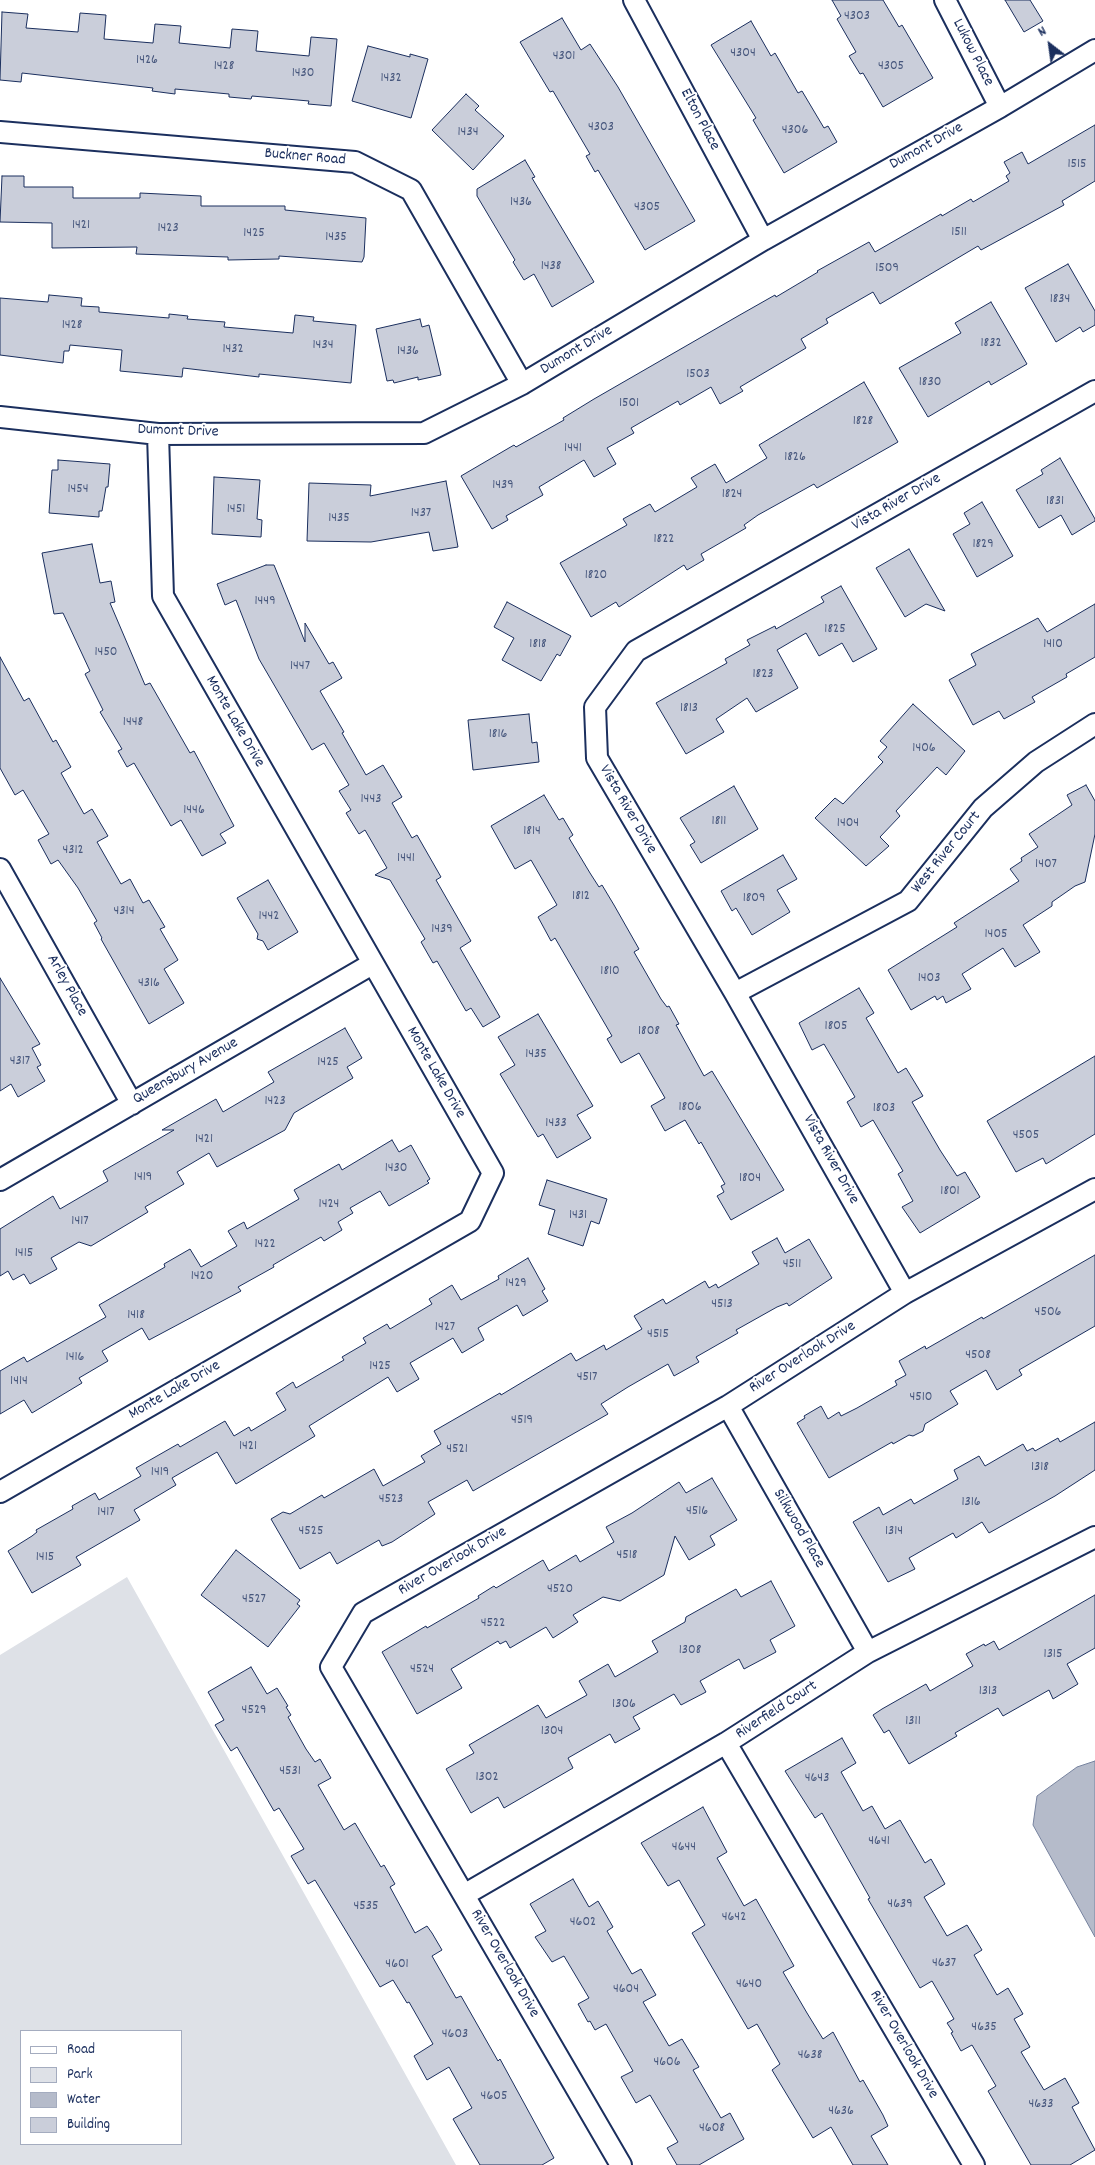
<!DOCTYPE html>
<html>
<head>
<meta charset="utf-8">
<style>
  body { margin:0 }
  #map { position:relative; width:1095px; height:2165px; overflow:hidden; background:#fff; font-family:Dekko,sans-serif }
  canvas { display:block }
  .legend { position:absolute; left:20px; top:2030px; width:162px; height:115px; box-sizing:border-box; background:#fff; border:1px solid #a4acbf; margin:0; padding:6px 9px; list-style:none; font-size:15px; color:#1b2f5e }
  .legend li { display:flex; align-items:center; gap:10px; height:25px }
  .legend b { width:25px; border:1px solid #a4acbf }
  .north { position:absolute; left:1025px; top:20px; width:50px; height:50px; -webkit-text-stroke:4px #fff; paint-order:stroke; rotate:330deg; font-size:14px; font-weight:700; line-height:20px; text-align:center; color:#1b2f5e }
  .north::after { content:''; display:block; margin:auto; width:18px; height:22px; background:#1b2f5e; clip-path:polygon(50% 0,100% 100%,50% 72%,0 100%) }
</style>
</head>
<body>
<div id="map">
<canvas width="1095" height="2165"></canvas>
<ul class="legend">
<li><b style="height:6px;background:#fff"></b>Road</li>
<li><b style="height:14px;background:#dee1e7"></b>Park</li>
<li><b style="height:14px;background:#b5bbca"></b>Water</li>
<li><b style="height:14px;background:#caceda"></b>Building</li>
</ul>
<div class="north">N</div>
</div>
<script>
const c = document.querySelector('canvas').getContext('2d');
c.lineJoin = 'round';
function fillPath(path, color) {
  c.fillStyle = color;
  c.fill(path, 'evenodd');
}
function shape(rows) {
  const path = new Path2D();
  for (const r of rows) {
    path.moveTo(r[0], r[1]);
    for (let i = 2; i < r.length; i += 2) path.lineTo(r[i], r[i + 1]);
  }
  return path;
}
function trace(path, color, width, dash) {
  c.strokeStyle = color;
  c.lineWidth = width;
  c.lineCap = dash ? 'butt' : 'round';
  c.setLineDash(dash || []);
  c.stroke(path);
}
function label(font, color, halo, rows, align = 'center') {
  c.font = font + ' Dekko,sans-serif';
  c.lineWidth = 4;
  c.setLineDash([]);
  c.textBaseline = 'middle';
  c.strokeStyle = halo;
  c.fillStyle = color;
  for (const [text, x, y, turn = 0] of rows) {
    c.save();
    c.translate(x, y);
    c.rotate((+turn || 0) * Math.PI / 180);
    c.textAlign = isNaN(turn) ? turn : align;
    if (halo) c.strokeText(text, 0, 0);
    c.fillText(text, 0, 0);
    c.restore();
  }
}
fillPath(shape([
  [127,1577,384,2036,456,2165,0,2165,0,1655],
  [21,2031,181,2031,181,2144,21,2144]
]), '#dee1e7');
const water = shape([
  [1095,1761,1095,1937,1033,1825,1037,1796,1077,1767,1095,1761]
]);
fillPath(water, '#b5bbca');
trace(water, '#77839f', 1);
const building = shape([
  [832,0,883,0,899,27,902,25,933,78,883,107,863,73,860,74,849,56,856,52,837,19,841,16,832,0],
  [1005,0,1030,0,1043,21,1024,32,1005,0],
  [2,12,28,14,26,28,78,32,80,13,106,15,104,39,153,43,155,24,181,26,179,43,230,48,232,29,258,31,256,51,309,56,311,37,337,39,331,106,308,104,309,101,252,96,251,99,229,97,229,94,175,89,175,94,152,91,153,88,22,73,21,82,0,80,2,12],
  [562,18,581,50,590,44,618,87,695,221,645,250,598,170,595,172,586,156,590,154,553,91,550,92,520,42,562,18],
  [751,21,771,56,775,53,798,93,802,91,824,128,828,126,837,142,784,173,753,120,756,118,711,45,751,21],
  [368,46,410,57,410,54,428,59,411,118,352,101,368,46],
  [466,94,479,106,475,110,504,136,473,170,432,130,466,94],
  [1095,125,1095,181,1062,201,1064,205,981,250,978,246,880,304,873,292,826,319,828,323,801,339,806,348,740,387,743,391,720,404,711,387,680,405,678,401,631,428,634,433,607,448,616,464,594,477,584,460,539,487,543,495,506,516,508,520,492,529,461,476,514,445,516,447,564,420,563,418,594,399,738,316,775,295,776,297,818,272,817,271,869,242,875,252,941,214,942,216,971,199,973,202,1009,181,1006,176,1010,173,1004,162,1022,152,1028,164,1095,125],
  [525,160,535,177,532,178,594,282,552,307,534,274,524,280,513,262,515,260,477,196,477,189,525,160],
  [2,176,24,176,24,187,73,187,73,198,140,198,140,193,201,196,201,206,285,206,285,210,366,218,364,257,362,262,279,256,279,259,228,260,228,257,136,254,137,247,52,248,52,223,0,222,2,176],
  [1068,264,1095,311,1095,325,1083,332,1080,327,1056,342,1025,288,1068,264],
  [49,295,82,298,81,306,99,307,99,312,169,318,169,314,188,316,187,319,225,322,224,327,293,333,295,315,314,317,313,321,356,325,351,383,259,374,259,377,183,368,182,377,120,371,122,350,70,345,69,351,64,351,63,363,0,355,0,298,48,302,49,295],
  [991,302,1027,364,991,385,989,381,928,417,899,368,961,333,955,323,991,302],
  [420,319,422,327,429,325,441,375,418,380,418,377,394,383,393,380,387,381,376,329,420,319],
  [864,382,898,442,817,488,814,484,758,515,744,525,746,528,701,554,704,560,687,570,684,565,619,607,616,602,591,617,560,563,627,525,623,519,650,504,655,512,697,487,691,478,715,464,726,483,767,458,759,445,864,382],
  [1060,458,1095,519,1095,521,1072,535,1061,515,1039,528,1016,490,1043,474,1041,470,1060,458],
  [58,460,110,464,108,487,106,487,102,511,99,511,99,517,49,513,52,470,58,470,58,460],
  [214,477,260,480,257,519,262,520,261,537,212,534,214,477],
  [446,481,458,547,433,551,429,532,371,542,307,541,309,483,371,485,370,496,446,481],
  [982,502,1013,556,977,577,953,534,970,524,964,513,982,502],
  [92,544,100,583,111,581,115,602,110,603,145,685,150,683,190,753,194,751,234,826,220,834,226,843,202,856,181,820,171,826,134,763,127,767,118,751,122,749,100,712,103,710,85,674,90,671,63,613,54,614,42,553,92,544],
  [909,549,945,611,926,604,905,617,876,568,909,549],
  [266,565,274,565,305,642,305,623,329,664,333,662,342,678,320,691,344,732,342,733,366,775,383,765,402,797,392,803,412,838,417,835,441,877,436,880,471,941,460,948,500,1017,483,1027,471,1008,466,1011,437,961,433,963,421,942,425,939,390,880,375,875,387,868,365,830,359,834,346,813,351,810,339,791,349,785,324,743,312,750,259,659,236,600,225,605,217,584,266,565],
  [841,586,877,649,853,662,842,643,819,656,806,633,777,650,798,688,756,712,747,698,716,719,724,732,686,754,656,703,727,663,725,659,750,645,747,640,775,626,776,629,824,602,821,597,841,586],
  [507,602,571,636,560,656,557,654,541,681,502,660,514,638,494,627,507,602],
  [1095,604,1095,657,1066,674,1067,677,1032,697,1035,702,1004,719,999,711,973,725,949,680,976,665,971,654,1038,618,1047,632,1095,604],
  [0,657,24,701,29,698,53,742,56,740,71,767,61,773,84,814,92,809,108,836,97,842,121,884,130,879,143,903,149,900,165,927,160,929,178,960,164,969,184,1003,149,1024,101,939,102,938,94,923,97,921,78,888,58,860,51,864,38,840,49,834,23,790,15,795,0,768,0,657],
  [913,704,965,751,946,775,937,767,896,811,900,816,880,837,889,846,866,866,815,818,835,798,843,804,883,762,878,757,887,747,880,741,913,704],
  [529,714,532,743,537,742,539,762,473,770,468,720,529,714],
  [1086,785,1095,801,1095,834,1085,882,1075,886,1052,902,1052,906,1023,925,1040,952,1015,967,1003,948,962,974,971,989,946,1003,943,996,937,1000,935,996,911,1010,888,970,957,927,954,923,1019,881,1010,869,1022,861,1021,858,1038,847,1029,834,1072,805,1067,795,1086,785],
  [734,786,758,829,701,863,690,845,695,842,680,818,734,786],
  [544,795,559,820,563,818,573,835,569,838,590,873,599,887,602,885,614,905,639,949,634,952,661,999,667,1007,669,1006,679,1024,676,1025,704,1076,712,1071,784,1190,731,1220,717,1196,724,1192,721,1186,725,1184,701,1142,699,1144,685,1120,665,1131,651,1106,665,1098,639,1053,621,1063,607,1039,612,1036,555,938,551,941,538,917,557,905,531,860,515,869,491,826,544,795],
  [783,855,797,879,777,890,790,912,752,935,736,908,732,911,721,891,783,855],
  [268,880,298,932,268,950,263,941,257,939,258,934,237,898,268,880],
  [0,978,40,1044,32,1048,41,1065,37,1067,45,1081,18,1097,11,1084,0,1091,0,978],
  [859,988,874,1013,866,1018,898,1073,906,1068,923,1096,912,1102,940,1150,957,1176,965,1172,980,1197,920,1233,902,1207,913,1201,898,1174,903,1171,873,1120,861,1127,847,1102,855,1097,824,1044,812,1050,799,1023,859,988],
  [538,1014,593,1106,577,1115,591,1138,557,1158,543,1134,538,1137,500,1074,515,1065,498,1037,538,1014],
  [345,1028,362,1058,347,1067,353,1078,294,1113,285,1130,217,1167,209,1153,177,1172,184,1184,145,1207,148,1212,91,1246,79,1242,51,1258,57,1269,30,1284,24,1274,13,1280,8,1271,0,1276,0,1229,53,1196,60,1209,108,1181,103,1171,174,1130,162,1130,216,1099,223,1112,274,1082,268,1072,345,1028],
  [1095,1056,1095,1134,1046,1164,1043,1158,1016,1172,987,1121,1095,1056],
  [392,1140,399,1152,411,1145,430,1179,427,1181,429,1183,389,1206,380,1191,350,1208,353,1213,338,1222,342,1230,324,1241,321,1237,273,1265,274,1267,238,1287,241,1291,149,1340,142,1328,102,1351,108,1361,79,1378,82,1383,32,1413,24,1400,0,1414,0,1371,24,1357,27,1362,106,1317,99,1305,165,1267,164,1264,190,1249,201,1267,237,1246,228,1231,244,1222,247,1229,299,1199,294,1190,339,1164,342,1170,392,1140],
  [547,1180,607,1199,599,1224,591,1221,583,1246,548,1234,555,1210,539,1205,547,1180],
  [777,1238,785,1253,809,1239,832,1278,789,1306,787,1303,777,1307,736,1330,738,1333,696,1357,699,1362,674,1376,668,1364,628,1387,601,1404,608,1414,473,1491,467,1480,428,1502,435,1514,392,1542,382,1546,379,1540,337,1564,330,1552,300,1569,271,1519,283,1512,290,1514,322,1495,324,1498,374,1469,383,1486,425,1462,421,1456,441,1444,434,1431,500,1393,501,1395,571,1353,576,1361,604,1345,606,1350,642,1329,634,1316,663,1299,666,1304,705,1281,709,1288,716,1284,718,1288,759,1264,752,1252,777,1238],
  [1095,1255,1095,1326,1019,1370,1022,1375,997,1390,986,1370,950,1391,958,1404,925,1424,923,1431,913,1436,909,1435,893,1444,892,1442,829,1478,797,1423,805,1418,804,1416,821,1406,828,1419,839,1412,841,1416,857,1408,897,1385,895,1381,906,1375,899,1361,925,1346,926,1349,982,1317,983,1319,1095,1255],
  [528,1258,545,1289,542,1291,548,1301,523,1316,517,1305,478,1328,484,1340,462,1353,453,1338,410,1363,419,1379,397,1392,388,1377,309,1426,315,1436,236,1484,217,1452,172,1478,176,1485,134,1510,140,1520,76,1557,81,1565,32,1593,8,1551,32,1536,37,1532,36,1530,73,1509,72,1506,95,1493,99,1500,141,1476,136,1468,178,1444,180,1447,225,1421,234,1436,249,1427,251,1431,286,1410,276,1393,293,1382,296,1388,344,1360,342,1357,366,1343,363,1338,387,1324,390,1329,432,1304,429,1299,452,1285,461,1300,499,1279,498,1276,528,1258],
  [1095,1422,1095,1470,1055,1496,989,1533,982,1522,956,1538,953,1533,909,1558,915,1569,888,1582,853,1522,879,1507,883,1515,911,1499,914,1504,958,1479,954,1470,979,1456,985,1466,1023,1444,1027,1451,1033,1448,1035,1451,1058,1438,1060,1442,1095,1422],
  [712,1478,737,1520,710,1536,715,1545,689,1560,675,1536,664,1575,620,1601,603,1597,573,1615,578,1622,553,1638,546,1627,510,1648,506,1641,500,1644,498,1641,451,1669,462,1688,417,1714,382,1652,426,1626,427,1628,479,1598,478,1596,494,1586,496,1588,543,1560,549,1571,576,1555,580,1562,614,1542,606,1527,632,1513,679,1482,686,1493,712,1478],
  [236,1550,300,1600,297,1604,300,1606,268,1647,201,1595,236,1550],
  [771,1581,795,1626,770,1640,776,1652,744,1669,739,1659,700,1681,706,1692,681,1705,674,1694,633,1717,640,1729,615,1743,610,1734,568,1758,573,1768,504,1808,498,1797,471,1813,446,1769,474,1753,469,1745,538,1705,546,1718,587,1695,579,1681,608,1664,615,1677,658,1652,652,1641,685,1622,686,1617,736,1589,741,1597,771,1581],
  [1095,1595,1095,1648,1067,1664,1078,1684,1053,1699,1049,1690,1003,1716,998,1708,955,1733,957,1736,909,1764,889,1730,884,1733,873,1715,882,1709,926,1684,930,1691,973,1666,966,1654,984,1644,985,1646,994,1641,999,1650,1095,1595],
  [251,1667,267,1694,277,1688,288,1706,286,1707,291,1715,288,1717,306,1749,315,1762,320,1759,331,1778,318,1785,344,1830,355,1823,381,1867,384,1865,395,1884,390,1887,415,1933,427,1926,432,1933,442,1950,432,1956,456,1998,461,1996,498,2061,500,2059,554,2158,542,2165,480,2165,453,2119,472,2108,449,2067,427,2080,414,2056,433,2044,409,2002,407,2003,393,1980,380,1987,315,1880,308,1884,291,1856,304,1849,279,1808,274,1811,237,1747,231,1751,215,1725,224,1720,208,1692,251,1667],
  [842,1738,856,1763,841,1772,863,1811,872,1806,885,1829,900,1820,925,1863,931,1859,945,1884,924,1897,947,1936,967,1925,982,1950,974,1955,997,1995,1008,1988,1023,2014,1014,2019,1030,2047,1021,2052,1044,2090,1065,2078,1079,2103,1072,2107,1095,2150,1070,2165,1031,2165,988,2091,996,2086,972,2045,961,2051,951,2033,953,2032,947,2023,954,2019,932,1981,920,1988,868,1899,870,1898,822,1813,815,1818,785,1771,842,1738],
  [703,1807,727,1852,717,1858,744,1906,756,1899,794,1966,783,1972,807,2013,823,2039,833,2032,860,2082,863,2080,883,2115,888,2126,871,2136,888,2165,853,2165,831,2127,813,2138,772,2070,780,2064,757,2024,748,2029,692,1933,705,1925,679,1880,668,1886,641,1843,703,1807],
  [573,1879,589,1907,598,1901,613,1927,607,1931,632,1974,641,1969,656,1995,643,2002,669,2046,682,2039,699,2067,693,2070,721,2118,730,2113,744,2139,699,2165,677,2165,667,2148,678,2142,650,2095,636,2103,621,2077,633,2071,606,2024,595,2030,590,2021,588,2022,578,2004,589,1998,564,1956,552,1962,535,1937,546,1931,530,1904,573,1879]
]);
fillPath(building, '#caceda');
trace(building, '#1b2f5e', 1);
const street = shape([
  [634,0,763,240],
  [945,0,1000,107],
  [0,132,355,162,411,190,522,384],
  [0,417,158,434,424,433,522,384,763,240,1000,107,1095,50],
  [0,869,132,1104],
  [735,993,908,901,983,808,1036,762,1095,724],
  [0,1180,372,964],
  [905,1293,735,993,597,758,595,707,636,651,1095,391],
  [728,1406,868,1652],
  [0,1492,470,1221,493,1173,163,596,158,434],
  [726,1743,974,2165],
  [464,1895,726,1743,868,1652,1095,1537],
  [621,2165,331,1667,363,1613,728,1406,905,1293,1095,1189]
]);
trace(street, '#1b2f5e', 24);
trace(street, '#fff', 20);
label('14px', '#47577d', null, [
  ["4303",857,17],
  ["4304",743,54],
  ["4301",564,57],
  ["1426",147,61],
  ["1428",224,67],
  ["4305",891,67],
  ["1430",303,74],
  ["1432",391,79],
  ["4303",601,128],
  ["4306",795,131],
  ["1434",468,133],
  ["1515",1077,165],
  ["1436",521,203],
  ["4305",647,208],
  ["1421",81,226],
  ["1423",168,229],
  ["1511",959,233],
  ["1425",254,234],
  ["1435",336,238],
  ["1438",551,267],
  ["1509",887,269],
  ["1834",1060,300],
  ["1428",72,326],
  ["1832",991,344],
  ["1434",323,346],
  ["1432",233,350],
  ["1436",408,352],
  ["1503",698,375],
  ["1830",930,383],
  ["1501",629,404],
  ["1828",863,422],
  ["1441",573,449],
  ["1826",795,458],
  ["1439",503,486],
  ["1454",78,490],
  ["1824",732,495],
  ["1831",1055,502],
  ["1451",236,510],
  ["1437",421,514],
  ["1435",339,519],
  ["1822",664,540],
  ["1829",983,545],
  ["1820",596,576],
  ["1449",265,602],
  ["1825",835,630],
  ["1818",538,645],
  ["1410",1053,645],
  ["1450",106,653],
  ["1447",300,667],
  ["1823",763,675],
  ["1813",689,709],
  ["1448",133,723],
  ["1816",498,735],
  ["1406",924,749],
  ["1443",371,800],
  ["1446",194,811],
  ["1811",719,822],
  ["1404",848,824],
  ["1814",532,832],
  ["4312",73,851],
  ["1441",406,859],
  ["1407",1046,865],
  ["1812",581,897],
  ["1809",754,899],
  ["4314",124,912],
  ["1442",269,917],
  ["1439",442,930],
  ["1405",996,935],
  ["1810",610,972],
  ["1403",929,979],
  ["4316",149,984],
  ["1805",836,1027],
  ["1808",649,1032],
  ["1435",536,1055],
  ["4317",20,1062],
  ["1425",328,1063],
  ["1423",275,1102],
  ["1806",690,1108],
  ["1803",884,1109],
  ["1433",556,1124],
  ["4505",1026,1136],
  ["1421",204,1140],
  ["1430",396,1169],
  ["1419",143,1178],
  ["1804",750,1179],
  ["1801",950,1192],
  ["1424",329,1205],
  ["1431",578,1216],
  ["1417",80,1222],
  ["1422",265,1245],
  ["1415",24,1254],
  ["4511",792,1265],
  ["1420",202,1277],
  ["1429",516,1284],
  ["4513",722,1305],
  ["4506",1048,1313],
  ["1418",136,1316],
  ["1427",445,1328],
  ["4515",658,1335],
  ["4508",978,1356],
  ["1416",75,1358],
  ["1425",380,1367],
  ["4517",587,1378],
  ["1414",19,1382],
  ["4510",921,1398],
  ["4519",522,1421],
  ["1421",248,1447],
  ["4521",457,1450],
  ["1318",1040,1468],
  ["1419",160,1473],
  ["4523",391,1500],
  ["1316",971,1503],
  ["4516",697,1512],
  ["1417",106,1513],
  ["4525",311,1532],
  ["1314",894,1532],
  ["4518",627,1556],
  ["1415",45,1558],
  ["4520",560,1590],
  ["4527",254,1600],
  ["4522",493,1624],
  ["1308",690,1651],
  ["1315",1053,1655],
  ["4524",422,1670],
  ["1313",988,1692],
  ["1306",624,1705],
  ["4529",254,1711],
  ["1311",913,1722],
  ["1304",552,1732],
  ["4531",290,1772],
  ["1302",487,1778],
  ["4643",817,1779],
  ["4641",879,1842],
  ["4644",684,1848],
  ["4639",900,1905],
  ["4535",366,1907],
  ["4642",734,1918],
  ["4602",583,1923],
  ["4637",944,1964],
  ["4601",397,1965],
  ["4640",749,1985],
  ["4604",626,1990],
  ["4635",984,2028],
  ["4603",455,2035],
  ["4638",810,2056],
  ["4606",667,2063],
  ["4605",494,2097],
  ["4633",1041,2105],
  ["4636",841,2112],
  ["4608",712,2129]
]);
label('16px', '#1b2f5e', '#fff', [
  ["Lukow Place",972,53,63],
  ["Elton Place",699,120,62],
  ["Dumont Drive",927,147,-29],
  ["Buckner Road",305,158,5],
  ["Dumont Drive",577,351,-31],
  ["Dumont Drive",178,432,2],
  ["Vista River Drive",897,503,-30],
  ["Monte Lake Drive",234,722,60],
  ["Vista River Drive",627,810,60],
  ["West River Court",947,853,-51],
  ["Arley Place",66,986,61],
  ["Queensbury Avenue",186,1072,-30],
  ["Monte Lake Drive",435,1073,60],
  ["Vista River Drive",830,1160,61],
  ["River Overlook Drive",803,1358,-32],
  ["Monte Lake Drive",175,1391,-30],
  ["Silkwood Place",798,1529,60],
  ["River Overlook Drive",453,1562,-30],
  ["Riverfield Court",777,1711,-33],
  ["River Overlook Drive",504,1964,60],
  ["River Overlook Drive",903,2045,60]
]);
</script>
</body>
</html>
